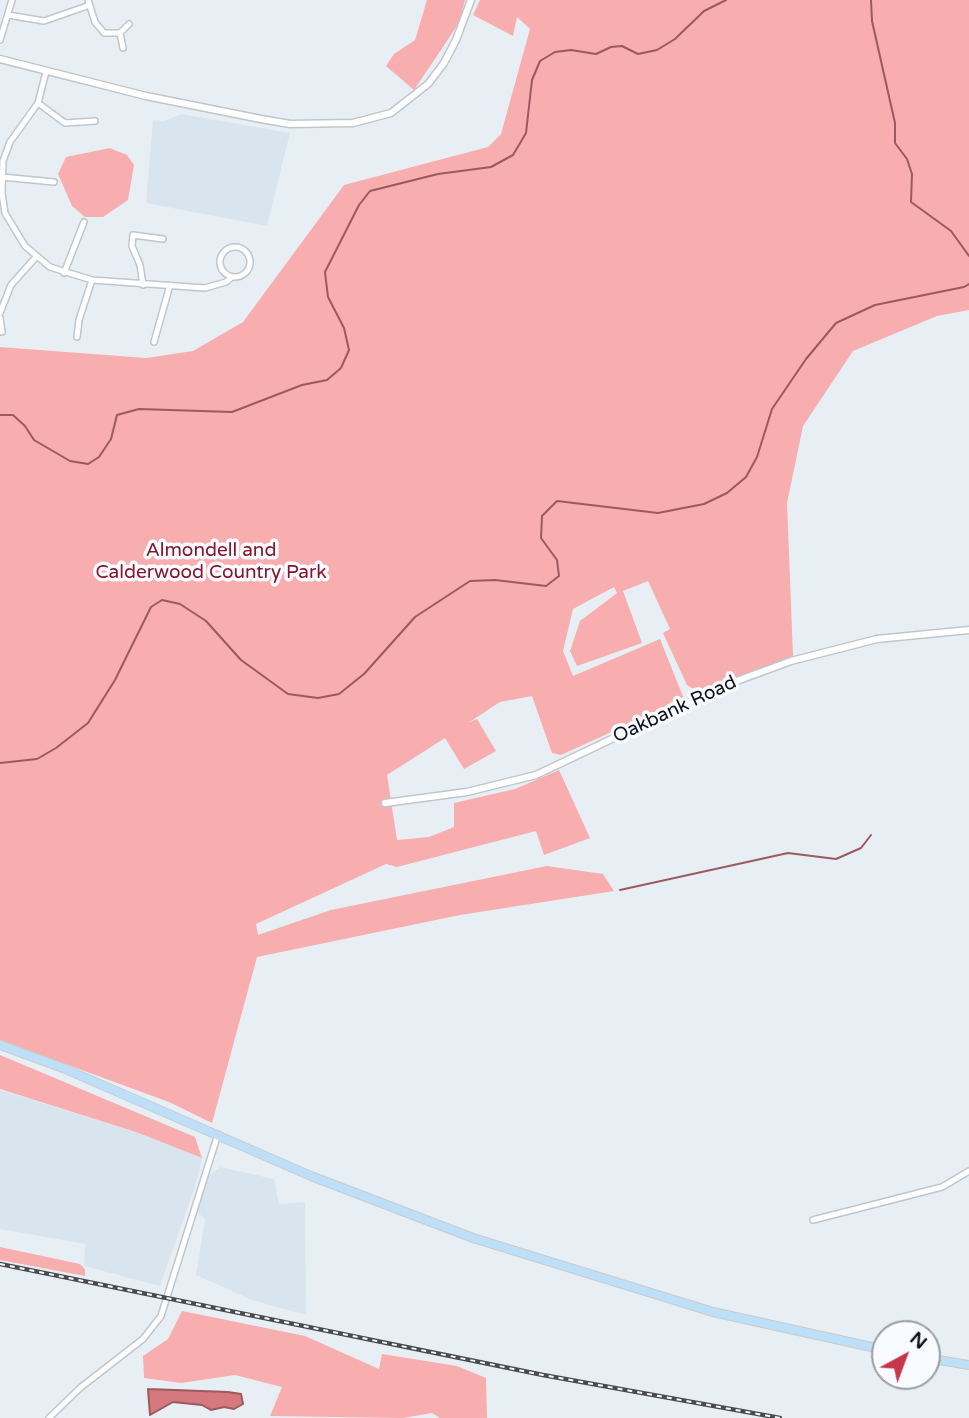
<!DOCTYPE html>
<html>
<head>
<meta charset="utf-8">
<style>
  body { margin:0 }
  #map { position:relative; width:969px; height:1418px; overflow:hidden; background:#e8eff4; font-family:"Varela Round",sans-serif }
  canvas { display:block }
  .north { position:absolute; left:871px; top:1320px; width:70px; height:70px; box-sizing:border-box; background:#f8fbff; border:2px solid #9b9ea1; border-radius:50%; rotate:41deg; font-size:19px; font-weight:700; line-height:28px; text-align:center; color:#101214 }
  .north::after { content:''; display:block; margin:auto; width:24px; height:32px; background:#c7374b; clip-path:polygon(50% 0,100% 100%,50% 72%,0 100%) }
</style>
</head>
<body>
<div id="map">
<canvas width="969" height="1418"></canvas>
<div class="north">N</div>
</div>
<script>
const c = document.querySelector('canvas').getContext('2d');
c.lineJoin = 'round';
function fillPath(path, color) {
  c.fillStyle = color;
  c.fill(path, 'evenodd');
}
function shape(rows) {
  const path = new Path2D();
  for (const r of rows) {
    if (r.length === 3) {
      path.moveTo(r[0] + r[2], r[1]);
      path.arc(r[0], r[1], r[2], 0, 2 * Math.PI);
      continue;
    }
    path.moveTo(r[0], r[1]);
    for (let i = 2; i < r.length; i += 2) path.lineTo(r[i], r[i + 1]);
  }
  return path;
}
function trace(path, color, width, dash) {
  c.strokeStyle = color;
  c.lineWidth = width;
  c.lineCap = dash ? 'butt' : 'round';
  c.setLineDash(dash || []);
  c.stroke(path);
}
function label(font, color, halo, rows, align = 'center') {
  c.font = font + ' "Varela Round",sans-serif';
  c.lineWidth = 7;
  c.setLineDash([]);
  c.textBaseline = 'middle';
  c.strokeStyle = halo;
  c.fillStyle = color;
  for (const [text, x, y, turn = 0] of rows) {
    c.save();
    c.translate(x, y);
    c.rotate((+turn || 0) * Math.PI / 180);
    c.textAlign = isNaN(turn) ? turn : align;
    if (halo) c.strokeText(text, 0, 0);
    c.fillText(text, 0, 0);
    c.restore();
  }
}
fillPath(shape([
  [181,114,290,133,267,226,146,203,153,120,164,121],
  [0,1090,136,1132,202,1158,195,1187,160,1286,84,1266,85,1244,0,1229],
  [220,1167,274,1179,279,1204,305,1202,306,1315,252,1300,196,1275,205,1219,197,1212,209,1176]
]), '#d8e5ef');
fillPath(shape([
  [427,0,465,0,459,23,414,90,386,66,394,54,415,40],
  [480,0,969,0,969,310,937,316,853,351,803,426,787,503,793,656,698,692,687,685,663,633,670,629,648,581,623,591,642,643,577,666,570,651,580,621,617,593,614,587,573,609,563,651,573,676,660,639,684,699,561,755,552,753,532,696,500,702,468,723,477,719,496,751,464,769,445,738,387,775,397,840,429,837,454,827,454,803,515,789,559,770,590,838,544,855,536,831,397,867,386,864,256,924,258,935,331,910,547,866,603,874,614,891,460,915,257,957,212,1123,169,1102,0,1040,0,347,146,358,193,351,243,322,344,185,488,147,501,134,530,29,517,17,513,36,473,15],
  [110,148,127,155,134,165,128,200,103,217,85,217,72,206,58,174,66,157],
  [0,1055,195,1137,202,1158,136,1132,0,1089],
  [0,1247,80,1264,85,1269,85,1276,0,1260],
  [182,1311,305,1336,379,1369,382,1354,457,1366,486,1378,487,1418,440,1418,432,1413,403,1418,270,1416,282,1387,235,1375,181,1383,144,1378,143,1356,168,1339]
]), '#f8adaf');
const water = shape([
  [148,1389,228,1392,241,1394,243,1404,234,1409,224,1407,211,1410,202,1405,173,1402,150,1415,148,1389]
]);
fillPath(water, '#d6797e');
trace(water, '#9b5a5e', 2);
trace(shape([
  [871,0,872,21,895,123,895,143,907,159,912,174,911,202,951,231,969,256],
  [0,415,13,415,25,426,34,440,70,461,88,464,99,457,111,439,117,415,139,409,232,412,302,385,327,380,341,368,349,350,344,328,328,297,325,272,359,205,370,191,438,174,491,167,513,155,526,133,532,80,540,61,555,52,571,50,596,54,611,47,622,46,638,54,657,50,675,39,704,11,726,0],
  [0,763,37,759,56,748,88,723,115,680,151,607,162,600,180,604,206,621,241,660,288,694,318,698,339,694,364,674,415,617,470,581,495,580,546,586,559,576,557,560,541,538,542,516,557,501,658,513,704,504,727,493,746,477,757,457,772,409,806,359,836,323,875,305,964,287,969,284],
  [620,890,788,853,836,859,861,848,871,835]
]), '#9b5a5e', 2);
const minor = shape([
  [88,0,95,22,104,33,120,33,129,24],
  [8,15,44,21,90,5],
  [120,33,123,48],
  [0,40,12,0],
  [46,72,38,103,10,142,3,161,2,193,5,213,25,246,50,267,92,280,205,288,226,282,232,277],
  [38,103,65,123,95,121],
  [2,177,54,182],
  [235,262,15],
  [64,273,84,222],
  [143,285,140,265,132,246,133,235,163,239],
  [0,313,11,285,36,257],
  [0,318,2,332],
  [77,337,79,320,92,280],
  [154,342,170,285],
  [813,1220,942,1187,969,1171],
  [49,1418,80,1388,143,1339,161,1316,218,1134]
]);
const tertiary = shape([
  [0,59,146,96,261,119,290,124,353,123,391,113,428,84,444,63,456,40,471,0],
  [385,803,467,792,536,775,723,686,791,661,877,639,969,630]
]);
const primary = shape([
  [0,1045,63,1068,311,1176,473,1238,713,1312,885,1350],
  [927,1358,969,1365]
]);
trace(minor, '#c0c7cc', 8);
trace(tertiary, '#c0c7cc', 9);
trace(primary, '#cacbcb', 10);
trace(minor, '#fff', 5);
trace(tertiary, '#fff', 6);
trace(primary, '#bedff8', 8);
const rail = shape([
  [0,1264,543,1375,780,1418]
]);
trace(rail, '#484b4e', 4.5);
trace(rail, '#f8fbff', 2, [5]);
label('19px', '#86152a', '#f8fbff', [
  ["Almondell and",211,551],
  ["Calderwood Country Park",211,573]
]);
label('19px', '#101214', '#f8fbff', [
  ["Oakbank Road",675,710,-25]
]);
</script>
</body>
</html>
